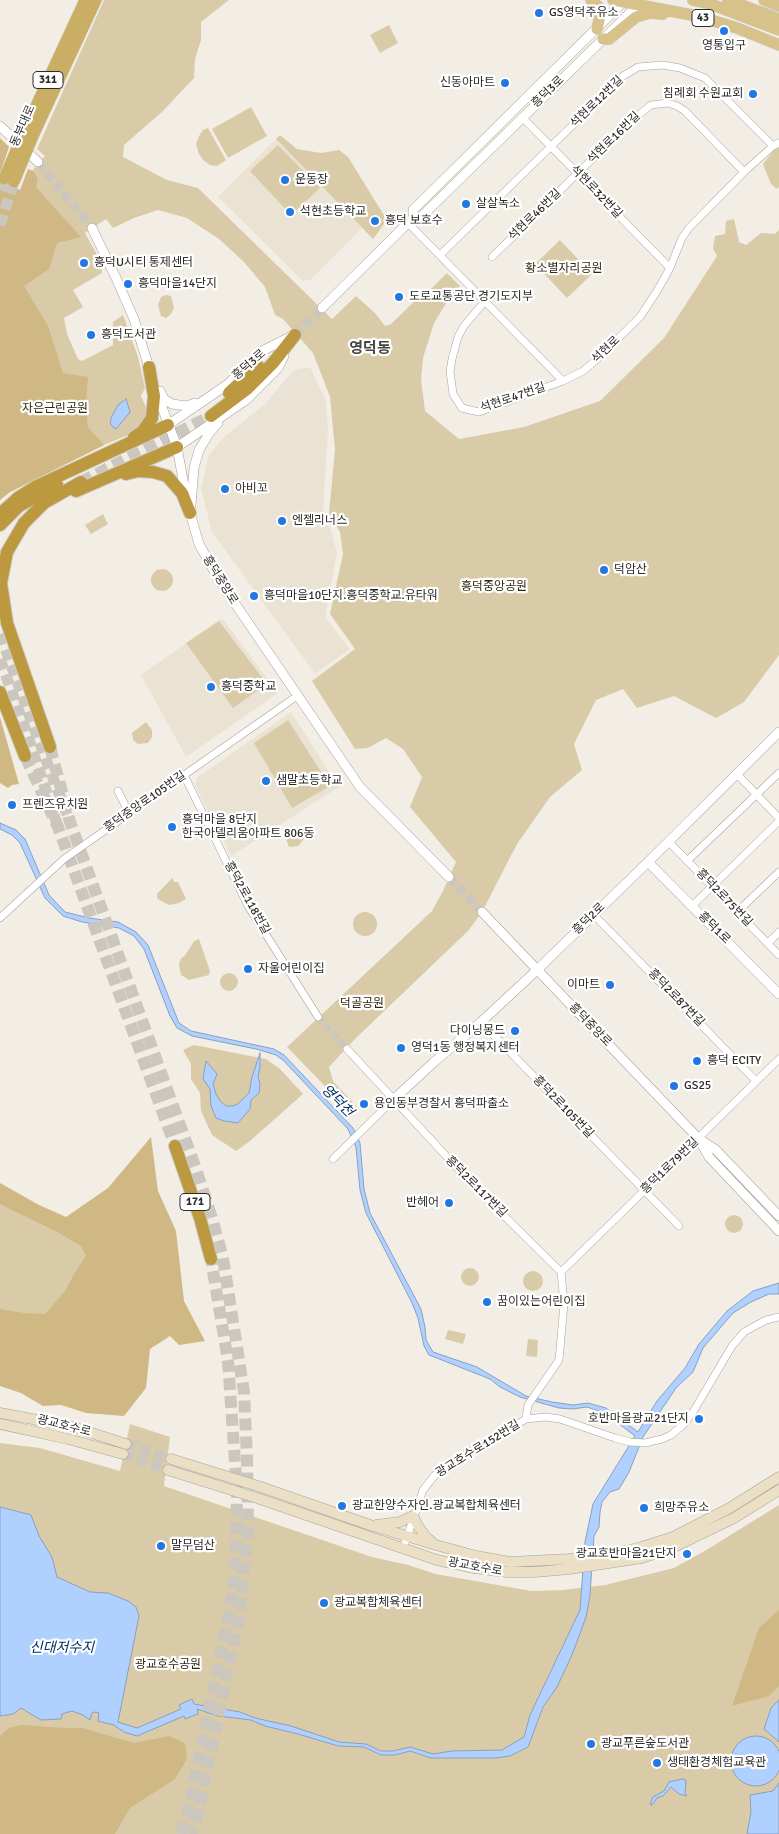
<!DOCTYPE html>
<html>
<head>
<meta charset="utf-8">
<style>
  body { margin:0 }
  canvas { display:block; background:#f2eee5 }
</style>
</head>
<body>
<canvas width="779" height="1834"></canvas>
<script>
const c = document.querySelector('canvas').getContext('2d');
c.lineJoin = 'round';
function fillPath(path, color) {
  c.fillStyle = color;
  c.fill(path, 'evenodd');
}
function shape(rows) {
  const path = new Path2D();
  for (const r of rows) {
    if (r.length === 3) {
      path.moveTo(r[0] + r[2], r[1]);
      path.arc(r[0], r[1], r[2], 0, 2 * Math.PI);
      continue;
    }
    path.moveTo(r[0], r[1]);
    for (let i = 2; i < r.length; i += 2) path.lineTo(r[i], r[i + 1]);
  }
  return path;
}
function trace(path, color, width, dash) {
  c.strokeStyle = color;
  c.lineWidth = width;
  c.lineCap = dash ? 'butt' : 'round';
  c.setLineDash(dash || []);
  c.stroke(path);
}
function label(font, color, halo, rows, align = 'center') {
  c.font = font + ' Signika,"Noto Sans KR",sans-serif';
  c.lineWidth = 4.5;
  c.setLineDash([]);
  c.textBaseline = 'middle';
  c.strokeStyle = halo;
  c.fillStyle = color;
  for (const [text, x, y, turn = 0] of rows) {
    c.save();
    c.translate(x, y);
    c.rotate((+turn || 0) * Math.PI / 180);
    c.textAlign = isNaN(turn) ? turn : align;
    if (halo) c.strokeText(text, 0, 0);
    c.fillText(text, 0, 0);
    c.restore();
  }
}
fillPath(shape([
  [276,139,362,228,310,280,303,281,218,197],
  [310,367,326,401,328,428,323,515,331,531,337,553,325,617,350,649,315,674,212,532,201,489,209,455,225,436,263,406,294,370],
  [222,618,278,693,186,757,141,675],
  [291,712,339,787,231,856,195,785,198,777]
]), '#eae3d4');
fillPath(shape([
  [104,0,229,0,201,22,201,40,195,59,194,78,162,112,124,145,123,157,167,180,198,188,332,319,356,296,375,313,385,326,391,324,426,290,431,289,447,273,460,286,447,302,434,323,423,358,421,380,425,411,459,439,524,427,600,401,664,338,717,256,713,248,715,236,725,234,726,221,734,219,739,242,746,245,761,233,775,234,779,230,779,655,744,702,716,718,674,696,637,708,623,689,596,700,574,744,582,770,550,797,517,844,482,912,468,931,357,1037,329,1067,333,1081,359,1109,353,1115,287,1047,432,911,443,891,456,862,410,807,422,777,403,749,386,738,368,748,355,749,312,681,355,649,330,614,343,554,340,532,329,513,335,449,330,397,313,353,283,319,275,315,265,287,244,262,219,239,187,218,158,210,134,218,113,228,106,219,85,233,100,260,102,273,73,290,83,307,64,318,67,334,78,359,82,361,113,345,113,322,123,315,138,357,145,388,141,396,150,416,140,430,104,445,10,492,0,500,0,266,38,180,33,170,45,156,37,149],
  [389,25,398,43,380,53,370,35],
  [251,107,267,136,228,158,212,129],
  [208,128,226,160,217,166,210,165,204,161,199,154,196,144,199,136,203,130],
  [280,135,297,149,321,153,339,150,348,157,387,220,373,239,276,139],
  [278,145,320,188,291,215,250,171],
  [779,147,779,187,777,189,771,184,763,164,774,150],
  [560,240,592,274,567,298,535,264],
  [166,295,171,296,174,308,171,314,166,318,161,316,158,305,161,297],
  [103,514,108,524,91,534,85,525],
  [162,580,11],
  [219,621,267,684,233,708,186,643],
  [288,720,330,786,292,808,254,743],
  [146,722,152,730,152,737,148,743,138,744,133,740,132,733],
  [297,827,305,834,305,838,298,846,289,847,285,836],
  [172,878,174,882,178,882,186,899,179,903,169,905,161,901,157,898,157,894],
  [365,924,12],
  [199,939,210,971,209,975,189,980,181,975,179,965,180,960,186,954,194,941],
  [229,982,9],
  [194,1045,266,1059,280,1069,303,1094,250,1141,236,1151,212,1135,201,1111,200,1093,191,1079,191,1064,183,1050],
  [0,1190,109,1246,0,1370],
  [734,1224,9],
  [470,1277,9],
  [533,1281,10],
  [448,1330,466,1334,463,1344,445,1339],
  [528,1339,538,1340,537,1357,526,1356],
  [130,1424,170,1437,164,1486,372,1557,408,1565,436,1574,531,1591,563,1590,605,1585,674,1568,708,1549,779,1505,779,1834,0,1834,0,1443,40,1448,120,1471]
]), '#dacba8');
fillPath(shape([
  [0,138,9,147,0,174],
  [28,169,34,171,38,180,36,187,81,237,57,243,49,269,24,286,48,326,63,373,88,377,86,405,88,427,104,445,10,492,0,500,0,182,20,190],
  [0,717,19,784,12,785,8,788,0,783],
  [151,1137,158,1191,176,1231,184,1301,205,1341,179,1345,170,1336,150,1349,146,1388,124,1416,86,1413,61,1405,43,1406,21,1393,0,1386,0,1309,24,1313,45,1314,65,1291,74,1274,86,1256,81,1246,59,1233,0,1204,0,1183,39,1205,66,1217,108,1188],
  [779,1610,779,1686,769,1696,732,1706,759,1628],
  [21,1725,65,1728,83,1728,134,1743,169,1736,185,1743,187,1759,175,1779,130,1808,115,1834,0,1834,0,1736,9,1728]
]), '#cfb884');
const water = shape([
  [126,399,130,412,116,429,112,426,110,422,112,416,118,405,126,399],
  [0,823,16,830,25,839,49,895,65,912,89,918,118,922,136,932,148,945,179,1023,191,1031,274,1049,284,1055,353,1128,360,1143,364,1189,370,1213,421,1309,425,1327,426,1340,433,1352,477,1367,526,1396,552,1402,573,1405,588,1403,606,1408,638,1432,657,1401,685,1368,699,1344,727,1311,753,1291,779,1283,779,1294,769,1294,751,1302,733,1313,703,1348,693,1372,676,1388,643,1437,629,1472,619,1489,610,1492,602,1502,600,1512,599,1527,594,1536,590,1595,586,1617,572,1655,557,1687,543,1707,528,1747,510,1756,495,1758,431,1758,410,1751,395,1755,381,1755,364,1747,338,1746,298,1734,265,1726,251,1720,218,1716,197,1709,198,1714,185,1719,184,1716,137,1736,124,1732,114,1725,98,1721,99,1713,95,1712,92,1713,90,1720,83,1715,72,1711,62,1714,61,1719,41,1720,21,1708,13,1714,0,1716,0,1507,31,1515,39,1536,52,1557,57,1577,90,1592,108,1593,128,1601,136,1607,139,1616,118,1722,137,1728,181,1709,179,1705,192,1699,194,1704,240,1712,255,1718,291,1726,339,1742,366,1744,381,1751,393,1751,410,1747,433,1754,452,1751,502,1750,524,1737,530,1715,580,1610,585,1542,593,1504,635,1436,605,1413,587,1407,572,1409,559,1408,520,1397,500,1387,490,1379,429,1355,424,1346,418,1318,412,1303,366,1213,360,1190,356,1147,348,1129,283,1060,276,1055,256,1049,192,1036,177,1028,170,1016,144,949,134,936,119,928,82,922,63,916,45,898,20,843,12,835,0,829,0,823],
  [260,1053,260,1068,258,1077,260,1084,259,1093,251,1100,250,1109,238,1123,224,1121,216,1118,211,1106,210,1089,203,1079,206,1061,217,1074,213,1084,216,1094,221,1102,226,1106,233,1106,238,1104,249,1093,252,1077,260,1053],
  [779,1700,779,1742,764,1729,771,1708,779,1700],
  [756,1761,25],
  [682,1779,686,1780,685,1793,687,1796,679,1794,671,1787,663,1796,657,1798,652,1805,650,1804,653,1797,664,1791,669,1782,682,1779],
  [779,1783,779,1834,747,1834,751,1812,750,1795,773,1791,779,1783]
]);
fillPath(water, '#b0d1ff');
trace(water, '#899fbe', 1);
trace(shape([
  [318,1017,347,1049]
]), '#cbc7bf', 7, [7, 3.5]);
trace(shape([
  [38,162,92,228],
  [295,335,322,308],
  [449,877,482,912]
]), '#cbc7bf', 9, [9, 4.5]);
trace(shape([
  [126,1444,171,1459],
  [123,1454,168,1470]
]), '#cbc7bf', 10, [10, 5]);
trace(shape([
  [0,190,4,179],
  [0,225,14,182],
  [0,634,32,723,70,822],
  [0,659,25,728,58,827]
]), '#cbc7bf', 11, [11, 5.5]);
trace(shape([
  [81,482,211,416],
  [50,747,70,822,196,1169,211,1215,223,1258,244,1392,247,1457,248,1530,239,1618,198,1812,191,1834],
  [25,756,58,827,175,1146],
  [181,1834,189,1808,232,1598,236,1549,237,1491,228,1361,211,1259]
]), '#cbc7bf', 12, [12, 6]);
const minor = shape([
  [522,117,670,268],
  [408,223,563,381,583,371,594,362,640,317,657,291,670,268,682,238,689,228,744,172,773,146,779,143],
  [440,255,623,76,638,67,663,65,680,68,705,78,773,146],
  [492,257,630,122,651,105,668,103,677,106,685,111,744,172],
  [485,301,464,326,458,337,452,359,450,371,453,394,462,408,479,412,563,381],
  [737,774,779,818],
  [184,775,248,906,318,1017],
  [118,791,129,813],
  [669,842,779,955],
  [687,861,779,773],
  [692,906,779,821],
  [737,912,779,872],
  [594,915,756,1081],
  [0,918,64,859,297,696],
  [768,943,779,932],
  [481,1022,679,1226],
  [347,1049,474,1186,561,1272],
  [333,1159,393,1100],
  [561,1272,779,1059],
  [526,1419,528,1405,559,1360,564,1304,561,1272],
  [403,1549,423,1490,435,1475,449,1464,526,1419,545,1417,560,1419,615,1438,630,1442,645,1443,662,1439,671,1435,683,1425,693,1412,732,1346,744,1332,766,1320,779,1317]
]);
const tertiary = shape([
  [0,126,38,162],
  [413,218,413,210,624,1],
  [92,228,116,278,134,319,150,371],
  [322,308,413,218,421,217,639,4],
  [156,391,177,447,186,496],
  [160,391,164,399,172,404,187,406,195,403],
  [168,425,228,384,264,350,292,336],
  [177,447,246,400,278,368,284,356],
  [191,505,194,468,199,450,210,432,218,423],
  [189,509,199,544,219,580,360,787,449,877],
  [648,862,779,994],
  [482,912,698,1138,716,1150,779,1216],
  [393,1100,434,1062,481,1022,537,970,648,862,779,732],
  [700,1141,709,1157,779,1231]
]);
const secondary = shape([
  [0,1413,70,1426,126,1444],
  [0,1424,68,1439,123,1454],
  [171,1459,261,1487,370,1525,436,1545,476,1556,510,1562,569,1559,611,1554,638,1548,673,1537,728,1509,779,1477],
  [168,1470,257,1498,437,1560,474,1568,507,1572,535,1572,569,1569,642,1558,674,1547,734,1518,779,1490],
  [376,1525,400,1522,413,1516,418,1526,426,1537,433,1543]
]);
const primary = shape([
  [591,0,599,7,601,12,597,29],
  [613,0,697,16,737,28,779,45],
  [693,0,708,3,779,30],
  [728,0,779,19],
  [764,0,779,6],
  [603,39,609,39,636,17,650,13,663,14]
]);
const trunk = shape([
  [23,134,85,0],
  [33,136,96,0]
]);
const motorway = shape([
  [229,393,258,366],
  [211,416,247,389,273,363,295,335],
  [134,437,142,432,152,418,154,396,149,367],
  [126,474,138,471,153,472,167,476,182,493,190,513],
  [76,491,177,447],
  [0,514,19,497,35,487,168,425],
  [0,525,19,506,57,485],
  [0,692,25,756],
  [50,747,7,623,1,583,7,552,24,523,44,503,81,482],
  [175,1146,200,1218,211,1259]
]);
trace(minor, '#a6a29a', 8);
trace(tertiary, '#a6a29a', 10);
trace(secondary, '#a6a29a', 11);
trace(primary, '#cdcccb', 12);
trace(trunk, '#cdcccb', 12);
trace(motorway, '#cdcccb', 14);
trace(minor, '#fff', 7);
trace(tertiary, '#fff', 9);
trace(secondary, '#ebe0c5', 10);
trace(primary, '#d7c28b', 11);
trace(trunk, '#caae64', 11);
trace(motorway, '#bc993e', 12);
const trunkBridge = shape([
  [4,179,23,134],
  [14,182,33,136]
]);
trace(trunkBridge, '#cdcccb', 12, []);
trace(trunkBridge, '#caae64', 11);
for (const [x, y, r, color] of [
  [539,13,5,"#2277e1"],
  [724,31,5,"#2277e1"],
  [505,83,5,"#2277e1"],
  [753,94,5,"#2277e1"],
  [285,180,5,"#2277e1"],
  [466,204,5,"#2277e1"],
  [290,212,5,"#2277e1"],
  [375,221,5,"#2277e1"],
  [84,263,5,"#2277e1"],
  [128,284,5,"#2277e1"],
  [399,297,5,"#2277e1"],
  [91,335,5,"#2277e1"],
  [225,489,5,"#2277e1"],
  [282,521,5,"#2277e1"],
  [604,570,5,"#2277e1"],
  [254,596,5,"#2277e1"],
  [211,687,5,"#2277e1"],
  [266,781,5,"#2277e1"],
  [12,805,5,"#2277e1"],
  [172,827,5,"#2277e1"],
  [248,969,5,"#2277e1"],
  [610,985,5,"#2277e1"],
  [515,1031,5,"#2277e1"],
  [401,1048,5,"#2277e1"],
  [697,1061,5,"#2277e1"],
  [674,1086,5,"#2277e1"],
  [364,1104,5,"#2277e1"],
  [449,1203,5,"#2277e1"],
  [487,1302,5,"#2277e1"],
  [699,1419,5,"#2277e1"],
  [342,1506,5,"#2277e1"],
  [644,1508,5,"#2277e1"],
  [161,1546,5,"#2277e1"],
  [687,1554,5,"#2277e1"],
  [324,1603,5,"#2277e1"],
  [591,1744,5,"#2277e1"],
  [657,1763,5,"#2277e1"]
]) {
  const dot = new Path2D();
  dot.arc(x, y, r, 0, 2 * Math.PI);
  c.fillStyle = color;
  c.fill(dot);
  trace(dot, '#fff', 2);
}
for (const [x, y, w] of [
  [703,18,22],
  [48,80,30],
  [195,1202,30]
]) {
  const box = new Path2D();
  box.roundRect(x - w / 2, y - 8.5, w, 17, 4);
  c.fillStyle = '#fff';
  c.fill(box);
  trace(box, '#2d2b28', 1);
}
label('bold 11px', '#2d2b28', null, [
  ["43",703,18],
  ["311",48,80],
  ["171",195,1202]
]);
label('12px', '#2d2b28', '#fff', [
  ["GS영덕주유소",549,13],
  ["영통입구",724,46,"center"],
  ["신동아마트",495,83,"right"],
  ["침례회 수원교회",743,94,"right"],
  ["운동장",295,180],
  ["살살녹소",476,204],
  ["석현초등학교",300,212],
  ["흥덕 보호수",385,221],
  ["흥덕U시티 통제센터",94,263],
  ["흥덕마을14단지",138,284],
  ["도로교통공단 경기도지부",409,297],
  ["흥덕도서관",101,335],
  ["아비꼬",235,489],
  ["엔젤리너스",292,521],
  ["덕암산",614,570],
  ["흥덕마을10단지.흥덕중학교.유타워",264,596],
  ["흥덕중학교",221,687],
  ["샘말초등학교",276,781],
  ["프렌즈유치원",22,805],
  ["흥덕마을 8단지",182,820],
  ["한국아델리움아파트 806동",182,834],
  ["자울어린이집",258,969],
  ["이마트",600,985,"right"],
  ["다이닝몽드",505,1031,"right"],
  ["영덕1동 행정복지센터",411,1048],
  ["흥덕 ECITY",707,1061],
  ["GS25",684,1086],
  ["용인동부경찰서 흥덕파출소",374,1104],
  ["반헤어",439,1203,"right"],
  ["꿈이있는어린이집",497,1302],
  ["호반마을광교21단지",689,1419,"right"],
  ["광교한양수자인.광교복합체육센터",352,1506],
  ["희망주유소",654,1508],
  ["말무덤산",171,1546],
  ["광교호반마을21단지",677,1554,"right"],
  ["광교복합체육센터",334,1603],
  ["광교푸른숲도서관",601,1744],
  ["생태환경체험교육관",667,1763]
], 'left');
label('12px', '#2d2b28', '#fff', [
  ["흥덕3로",548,92,-44],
  ["석현로12번길",597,102,-44],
  ["동부대로",23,126,-66],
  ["석현로16번길",614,138,-44],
  ["석현로32번길",596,192,46],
  ["석현로46번길",535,215,-44],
  ["석현로",606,350,-44],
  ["흥덕3로",249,365,-41],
  ["석현로47번길",513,398,-19],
  ["흥덕중앙로",220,580,58],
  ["흥덕중앙로105번길",145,802,-35],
  ["흥덕2로118번길",247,898,61],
  ["흥덕2로75번길",724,898,46],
  ["흥덕2로",589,919,-44],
  ["흥덕1로",714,928,45],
  ["흥덕2로87번길",676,998,46],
  ["흥덕중앙로",590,1025,46],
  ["흥덕2로105번길",563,1107,46],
  ["흥덕1로79번길",670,1166,-44],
  ["흥덕2로117번길",476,1187,45],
  ["광교호수로",64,1426,14],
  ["광교호수로152번길",478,1449,-32],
  ["광교호수로",475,1567,10]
]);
label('12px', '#332910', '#fff', [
  ["황소별자리공원",564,269],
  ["자은근린공원",55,409],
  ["흥덕중앙공원",494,587],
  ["덕골공원",362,1004],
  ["광교호수공원",168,1665]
]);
label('italic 14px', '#032e63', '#fff', [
  ["영덕천",337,1101,45],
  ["신대저수지",62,1648]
]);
label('bold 15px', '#4a463f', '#fff', [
  ["영덕동",370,349]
]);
</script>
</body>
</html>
